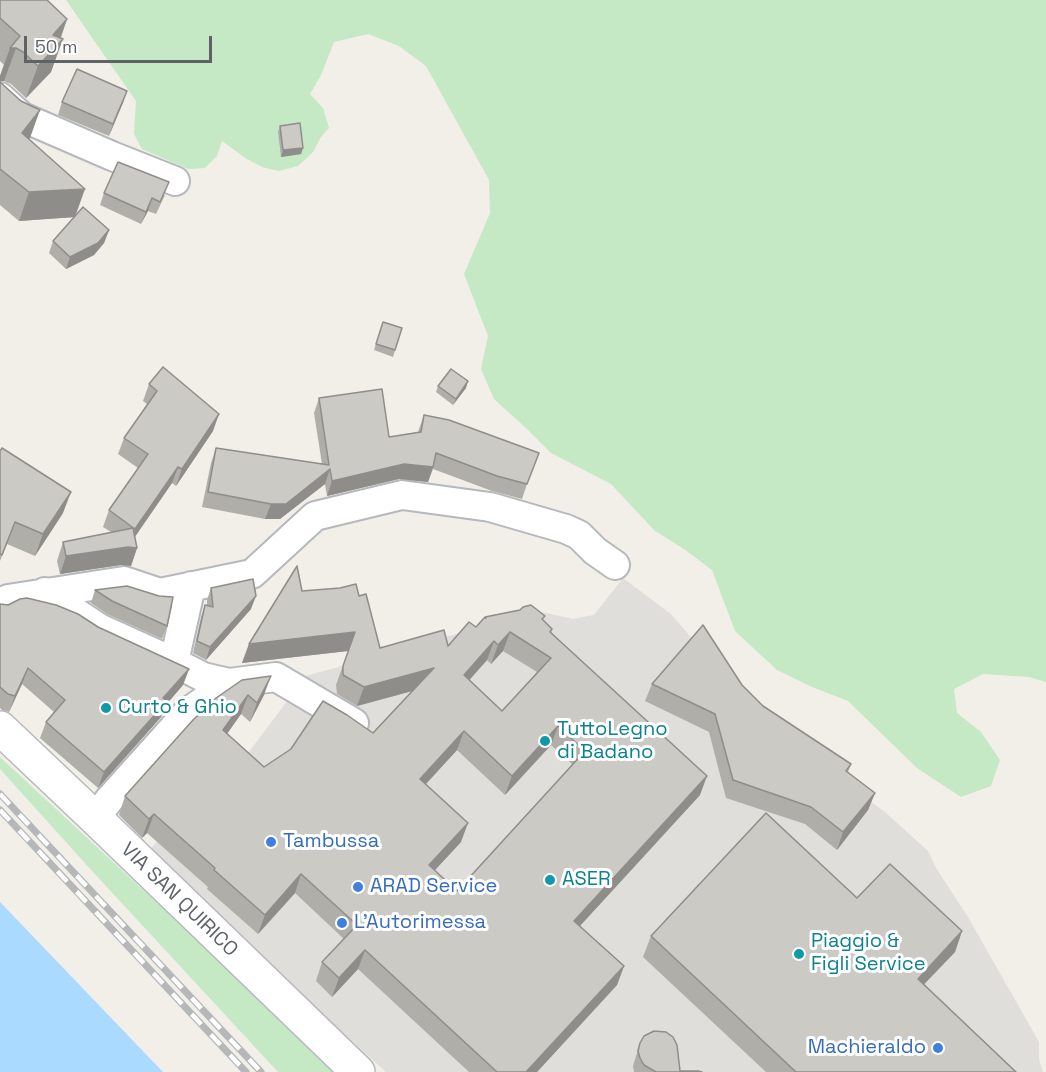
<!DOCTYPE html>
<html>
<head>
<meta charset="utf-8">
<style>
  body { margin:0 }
  #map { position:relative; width:1046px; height:1072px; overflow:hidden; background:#f1efe8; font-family:"Space Grotesk",sans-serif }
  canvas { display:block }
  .scale { position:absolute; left:24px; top:36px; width:188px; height:27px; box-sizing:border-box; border:3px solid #5f6368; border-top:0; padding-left:8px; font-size:18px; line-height:21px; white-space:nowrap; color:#5f6368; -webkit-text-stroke:4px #fff; paint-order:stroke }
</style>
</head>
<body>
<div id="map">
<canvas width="1046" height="1072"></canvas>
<div class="scale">50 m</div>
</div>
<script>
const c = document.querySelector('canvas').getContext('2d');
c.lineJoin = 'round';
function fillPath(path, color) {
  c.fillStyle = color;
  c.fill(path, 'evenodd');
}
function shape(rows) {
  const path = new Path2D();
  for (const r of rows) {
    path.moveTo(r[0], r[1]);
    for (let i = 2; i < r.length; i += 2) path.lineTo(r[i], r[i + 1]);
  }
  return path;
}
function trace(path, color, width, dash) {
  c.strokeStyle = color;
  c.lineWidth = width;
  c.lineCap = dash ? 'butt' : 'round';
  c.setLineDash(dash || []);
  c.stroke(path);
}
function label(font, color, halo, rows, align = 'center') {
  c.font = font + ' "Space Grotesk",sans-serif';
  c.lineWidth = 6;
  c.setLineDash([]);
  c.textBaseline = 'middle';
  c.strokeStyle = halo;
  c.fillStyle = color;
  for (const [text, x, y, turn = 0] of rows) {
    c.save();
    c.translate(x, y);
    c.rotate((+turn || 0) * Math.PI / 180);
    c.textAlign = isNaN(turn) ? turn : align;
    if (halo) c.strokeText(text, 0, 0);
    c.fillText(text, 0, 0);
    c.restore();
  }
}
fillPath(shape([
  [623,578,671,614,696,643,736,702,885,812,928,851,936,868,968,917,1039,1042,1039,1059,1043,1072,386,1072,147,853,181,814,242,761,306,676,538,611,573,619,594,615]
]), '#e0deda');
fillPath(shape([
  [66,0,1046,0,1046,682,1029,677,983,674,954,689,957,713,981,732,1000,760,991,786,961,797,917,768,848,701,812,687,777,670,735,631,712,570,684,549,655,531,611,484,551,453,527,429,494,399,481,369,488,336,464,274,490,213,489,180,426,66,399,46,368,34,334,42,321,75,310,94,323,108,329,128,321,137,313,152,298,166,279,171,262,167,247,159,222,141,217,156,205,168,188,169,142,149,134,134,136,101],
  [0,757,168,913,337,1072,278,1072,93,872,0,769]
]), '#c5e8c5');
fillPath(shape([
  [0,902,163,1072,0,1072]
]), '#aadaff');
const street = shape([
  [0,97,22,117,112,156,175,181],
  [45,592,99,628,174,662,203,677,229,683,276,677,354,723],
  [0,605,8,599,124,581,160,593,252,574,315,516,402,495,490,507,566,529,579,535,595,551,615,565],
  [174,662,191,586],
  [95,818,109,800,188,712,229,683]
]);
const secondary = shape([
  [0,728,95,818,358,1072]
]);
trace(street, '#b5b8bc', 32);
trace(secondary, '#b6babf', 36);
trace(street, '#fff', 28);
trace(secondary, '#fff', 33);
const rail = shape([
  [0,794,261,1072],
  [0,810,246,1072]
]);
trace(rail, '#b6b7b8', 7);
trace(rail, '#fff', 4.5, [14]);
fillPath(shape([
  [0,0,67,19,61,38,51,72,26,98,11,84,4,81,0,81,0,76,4,65,0,61],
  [0,82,30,138,29,139,75,216,109,230,104,243,94,255,66,269,49,253,53,241,75,217,19,221,0,205],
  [127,91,109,136,58,115,62,102],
  [280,126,303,148,301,154,281,157,278,132],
  [104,193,165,195,156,214,148,211,141,224,100,205],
  [383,322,402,328,393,357,374,350],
  [149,384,213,431,176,486,172,483,135,537,137,548,131,566,121,565,60,574,57,561,63,542,111,532,103,527,109,510,138,468,118,454,124,438,147,404,143,401],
  [438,386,466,388,453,405,436,392],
  [319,398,389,437,418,432,424,415,527,484,522,499,492,491,433,469,428,482,399,479,327,496,325,484,280,519,265,519,202,507,211,463,216,448,322,464,314,413],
  [0,451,63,513,35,556,7,544,0,561],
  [211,588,251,609,206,660,193,653,201,617,205,605,207,605,207,600],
  [95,590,167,626,162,639,107,614,91,603],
  [302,591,359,596,380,648,448,646,476,627,485,617,543,620,552,629,551,632,700,795,580,926,624,966,617,985,537,1072,469,1072,358,969,332,997,316,981,322,962,344,939,295,893,258,934,207,889,208,887,147,833,142,838,119,815,125,796,242,680,264,695,250,722,241,714,227,734,264,767,373,733,412,691,357,706,337,694,336,685,348,651,242,663,249,644],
  [503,651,537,672,502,711,469,680,487,660,491,664],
  [551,745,573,765,457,891,435,870,461,842,426,784,457,750,505,795],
  [0,604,98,627,189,669,183,685,165,706,161,717,98,788,40,738,46,722,54,712,22,684,9,712,2,710,0,708],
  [652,684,742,685,763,706,851,764,848,772,875,793,868,810,837,850,805,824,726,798,709,732,645,701],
  [857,898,962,931,955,952,924,984,1016,1072,766,1072,643,957,651,936],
  [640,1043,680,1071,702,1072,634,1072,633,1066]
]), '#afaea9');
fillPath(shape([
  [67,19,58,44,63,39,51,72,26,98,38,66,53,35],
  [10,48,16,48,4,81,0,81,0,76],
  [127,91,123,103,109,136,113,124],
  [40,110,30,138,12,161,22,133],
  [303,148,301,154,281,157,283,150],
  [85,189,75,217,19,221,29,192],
  [152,198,148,211,141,224,146,212],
  [109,230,104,243,94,255,66,269,70,257],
  [468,381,466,388,453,405,456,399],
  [219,414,213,431,176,486,182,469],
  [404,464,433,467,428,482,399,479,327,496,332,481],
  [178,467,172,483,129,545,135,529],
  [330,469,325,484,280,519,265,519,271,504],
  [71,492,63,513,35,556,43,534],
  [128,547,137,548,131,566,121,565,60,574,66,556],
  [256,596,251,609,206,660,210,647],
  [355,632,348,651,242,663,249,644],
  [510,632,503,651,491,664,498,645],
  [494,641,487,660,457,694,464,675],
  [28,668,22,684,9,712,15,696],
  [434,668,427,687,357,706,364,687],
  [189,669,183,685,165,706,161,717,98,788,104,772,163,698],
  [271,676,264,695,250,722,257,703],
  [248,695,241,714,216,749,223,730],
  [558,726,551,745,505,795,512,776],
  [464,731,457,750,413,798,420,779],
  [707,776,700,795,567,940,574,921],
  [875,793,868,810,837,850,843,832],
  [154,814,147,833,142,838,149,819],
  [468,823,461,842,422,884,429,865],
  [301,874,295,893,258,934,265,915],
  [962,931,955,952,910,999,918,979],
  [365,950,358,969,332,997,339,978],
  [624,966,617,985,537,1072,526,1072]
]), '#8f8d8a');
const building = shape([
  [0,0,47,0,67,19,53,35,63,39,38,66,23,52,16,48,10,48,20,36,0,18,0,0],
  [77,69,127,91,113,124,62,102,77,69],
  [0,82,21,101,40,110,22,133,85,189,29,192,0,169,0,82],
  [300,123,303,148,283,150,280,126,300,123],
  [118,162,169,182,160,202,152,198,146,212,104,193,118,162],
  [83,207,109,230,98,243,70,257,53,241,83,207],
  [383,322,402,328,395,350,376,344,383,322],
  [163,367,219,414,182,469,178,467,135,529,109,510,148,454,124,438,157,391,149,384,163,367],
  [451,369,468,381,456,399,438,386,451,369],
  [382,389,389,437,421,432,424,415,449,420,539,453,527,484,497,476,436,453,433,467,404,464,332,481,330,469,286,504,271,504,208,492,216,448,329,465,319,398,382,389],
  [2,448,71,492,43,534,15,522,2,555,0,554,0,451,2,448],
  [133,528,137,548,128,547,66,556,63,542,133,528],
  [297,566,302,591,340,588,356,584,359,596,366,594,380,648,444,630,448,646,469,622,476,627,484,618,486,618,485,617,520,610,523,607,531,605,545,616,542,619,552,629,550,632,707,776,574,921,624,966,526,1072,497,1072,365,950,339,978,322,962,357,925,301,874,265,915,214,870,215,868,154,814,149,819,125,796,193,720,216,698,242,680,271,676,257,703,248,695,223,730,264,767,291,749,323,701,347,715,373,733,434,668,364,687,343,675,343,666,355,632,249,644,297,566],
  [510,632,551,658,502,711,464,675,494,641,498,645,510,632],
  [558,726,585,751,457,891,429,865,468,823,420,779,464,731,512,776,558,726],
  [253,579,256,596,210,647,197,641,205,605,213,607,211,588,253,579],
  [127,586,159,596,173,597,167,626,112,601,95,590,127,586],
  [27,598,56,605,78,614,98,627,189,669,163,698,167,701,104,772,46,722,65,700,28,668,15,696,8,694,0,687,0,604,8,605,20,599,27,598],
  [703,625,742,685,763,706,851,764,846,771,875,793,843,832,811,807,733,780,715,714,652,684,703,625],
  [766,813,857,898,890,864,962,931,918,979,1016,1072,796,1072,651,936,766,813],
  [654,1031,666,1032,673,1037,677,1045,680,1071,698,1071,702,1072,656,1072,644,1065,640,1058,638,1051,640,1043,644,1036,654,1031]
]);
fillPath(building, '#cccac5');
trace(building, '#8f8d8a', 1.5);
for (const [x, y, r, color] of [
  [106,708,6,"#0f9aa8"],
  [545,741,6,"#0f9aa8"],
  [271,842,6,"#3f7fe0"],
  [550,880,6,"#0f9aa8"],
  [358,887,6,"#3f7fe0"],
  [342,923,6,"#3f7fe0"],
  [799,954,6,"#0f9aa8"],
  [938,1048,6,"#3f7fe0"]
]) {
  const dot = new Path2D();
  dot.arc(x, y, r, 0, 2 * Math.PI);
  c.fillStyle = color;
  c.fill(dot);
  trace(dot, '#fff', 2);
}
label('20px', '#0d838f', '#fff', [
  ["Curto & Ghio",118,708],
  ["TuttoLegno",557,730],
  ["di Badano",557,753],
  ["ASER",562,880],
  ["Piaggio &",811,942],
  ["Figli Service",811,965]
], 'left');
label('20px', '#366cbe', '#fff', [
  ["Tambussa",283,842],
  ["ARAD Service",370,887],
  ["L'Autorimessa",354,923],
  ["Machieraldo",926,1048,"right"]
], 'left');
label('20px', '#5f6368', '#fff', [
  ["VIA SAN QUIRICO",179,900,44]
]);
</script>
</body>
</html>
